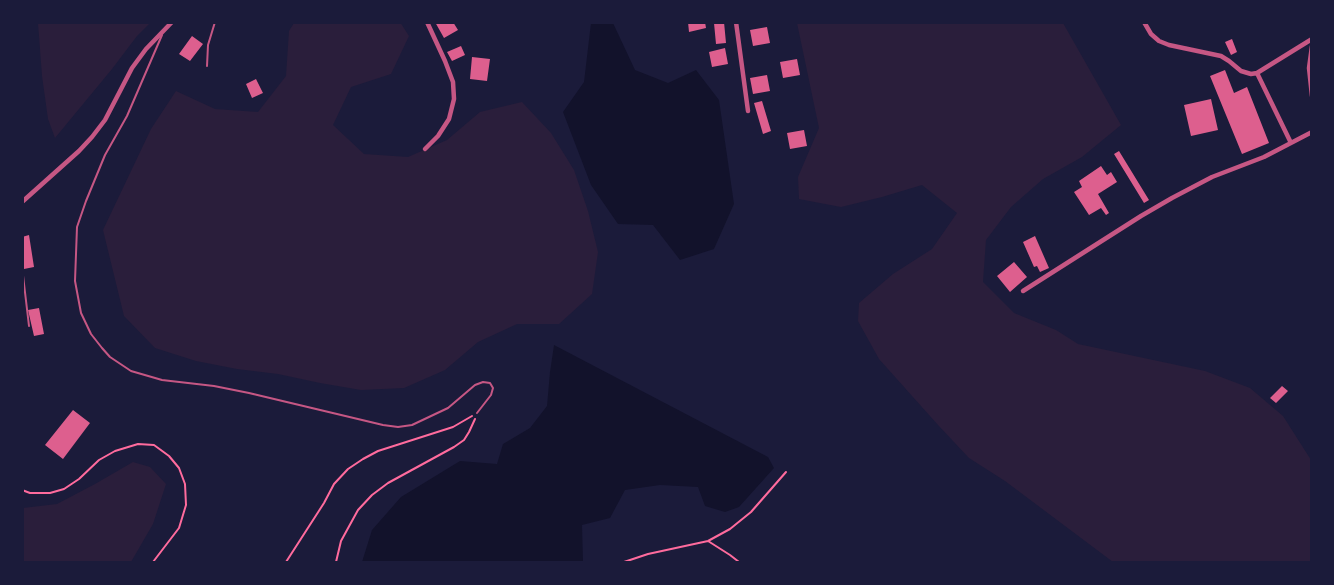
<!DOCTYPE html>
<html>
<head>
<meta charset="utf-8">
<style>
  body { margin:0 }
  #map { position:relative; width:1334px; height:585px; overflow:hidden; background:#1b1b3a; font-family:Cabin,sans-serif }
  canvas { display:block }
  .frame { position:absolute; inset:0; border:24px solid #1b1b3a; pointer-events:none }
</style>
</head>
<body>
<div id="map">
<canvas width="1334" height="585"></canvas>
<div class="frame"></div>
</div>
<script>
const c = document.querySelector('canvas').getContext('2d');
c.lineJoin = 'round';
function fillPath(path, color) {
  c.fillStyle = color;
  c.fill(path, 'evenodd');
}
function shape(rows) {
  const path = new Path2D();
  for (const r of rows) {
    path.moveTo(r[0], r[1]);
    for (let i = 2; i < r.length; i += 2) path.lineTo(r[i], r[i + 1]);
  }
  return path;
}
function trace(path, color, width, dash) {
  c.strokeStyle = color;
  c.lineWidth = width;
  c.lineCap = dash ? 'butt' : 'round';
  c.setLineDash(dash || []);
  c.stroke(path);
}
fillPath(shape([
  [400,22,409,36,391,74,351,87,333,125,364,154,408,157,447,140,480,112,522,102,551,133,574,170,588,211,598,252,592,294,559,324,517,324,478,342,445,370,404,388,361,390,320,383,278,374,237,369,196,361,155,348,124,316,103,230,151,129,176,91,215,109,258,112,286,76,289,31,294,23],
  [38,23,150,23,137,36,112,69,55,138,48,119,42,76],
  [797,23,1063,23,1121,125,1082,157,1043,179,1011,207,986,240,983,282,1014,313,1056,330,1078,344,1205,371,1250,388,1283,416,1311,460,1311,562,1113,562,1005,481,969,458,938,425,879,359,858,321,859,303,893,274,932,249,957,213,922,185,882,197,841,207,799,199,798,177,819,128],
  [133,462,150,467,166,484,153,524,131,562,23,562,23,508,57,504,95,484]
]), '#2a1e3b');
fillPath(shape([
  [591,23,613,23,635,70,668,83,696,70,719,100,734,204,714,249,680,260,653,225,618,224,591,185,563,112,584,82],
  [554,345,768,457,774,468,739,507,725,512,705,506,698,487,660,485,625,490,610,518,582,525,583,562,362,562,372,530,401,497,460,461,497,464,503,444,530,428,547,406,550,372]
]), '#12122b');
fillPath(shape([
  [435,22,453,22,458,30,444,38],
  [688,22,705,22,706,28,689,32],
  [724,22,726,43,716,44,714,23],
  [767,27,770,43,753,46,750,30],
  [192,36,203,44,190,61,179,54],
  [1232,39,1237,52,1231,55,1225,42],
  [461,46,465,55,452,61,447,52],
  [725,48,728,64,712,67,709,52],
  [472,57,490,59,487,81,470,79],
  [797,59,800,75,783,78,780,62],
  [1225,70,1234,93,1247,87,1269,143,1242,154,1210,76],
  [767,75,770,91,753,94,750,78],
  [256,79,263,93,252,98,246,84],
  [1211,99,1218,130,1191,136,1184,105],
  [762,101,771,131,763,134,754,103],
  [804,130,807,146,790,149,787,133],
  [1119,151,1149,200,1144,203,1114,154],
  [1101,166,1107,175,1111,172,1117,182,1098,194,1109,213,1106,215,1101,208,1089,215,1074,192,1082,187,1079,181],
  [29,235,34,267,24,269,22,237],
  [1035,236,1049,268,1040,272,1037,266,1034,267,1023,242],
  [1014,262,1027,277,1010,292,997,276],
  [39,308,44,334,34,336,28,310],
  [1282,386,1288,391,1276,403,1270,398],
  [73,410,90,423,63,459,45,445]
]), '#dd5f8e');
trace(shape([
  [22,490,30,493,50,493,64,489,79,479,99,460,115,451,138,444,154,445,169,456,179,468,185,484,186,505,179,528,153,562],
  [708,541,730,555,739,562],
  [286,562,324,503,334,484,348,469,363,459,378,451,453,427,472,416],
  [336,562,341,541,358,510,372,495,388,483,454,447,464,440,469,432,475,419],
  [624,562,648,554,708,541,730,529,751,512,786,472]
]), '#ff6b9d', 2);
trace(shape([
  [162,35,127,116,105,155,86,201,77,227,75,281,81,313,91,334,102,348,110,357,131,371,162,380,214,386,249,393,383,425,398,427,412,425,448,408,475,385,483,382,490,383,493,388,491,395,477,413],
  [207,66,208,45,215,22],
  [22,267,29,326]
]), '#c65784', 2);
trace(shape([
  [736,22,748,111],
  [1144,22,1151,34,1159,41,1169,45,1221,56,1229,61,1241,71,1251,74,1257,73,1312,39],
  [1312,46,1309,68,1312,96],
  [1257,73,1291,143],
  [425,149,438,136,449,119,454,99,453,82,445,61,427,22],
  [22,202,79,151,92,137,105,120,132,68,146,49,172,22],
  [1023,291,1141,216,1172,198,1212,177,1264,157,1312,132]
]), '#c65784', 4.5);
</script>
</body>
</html>
